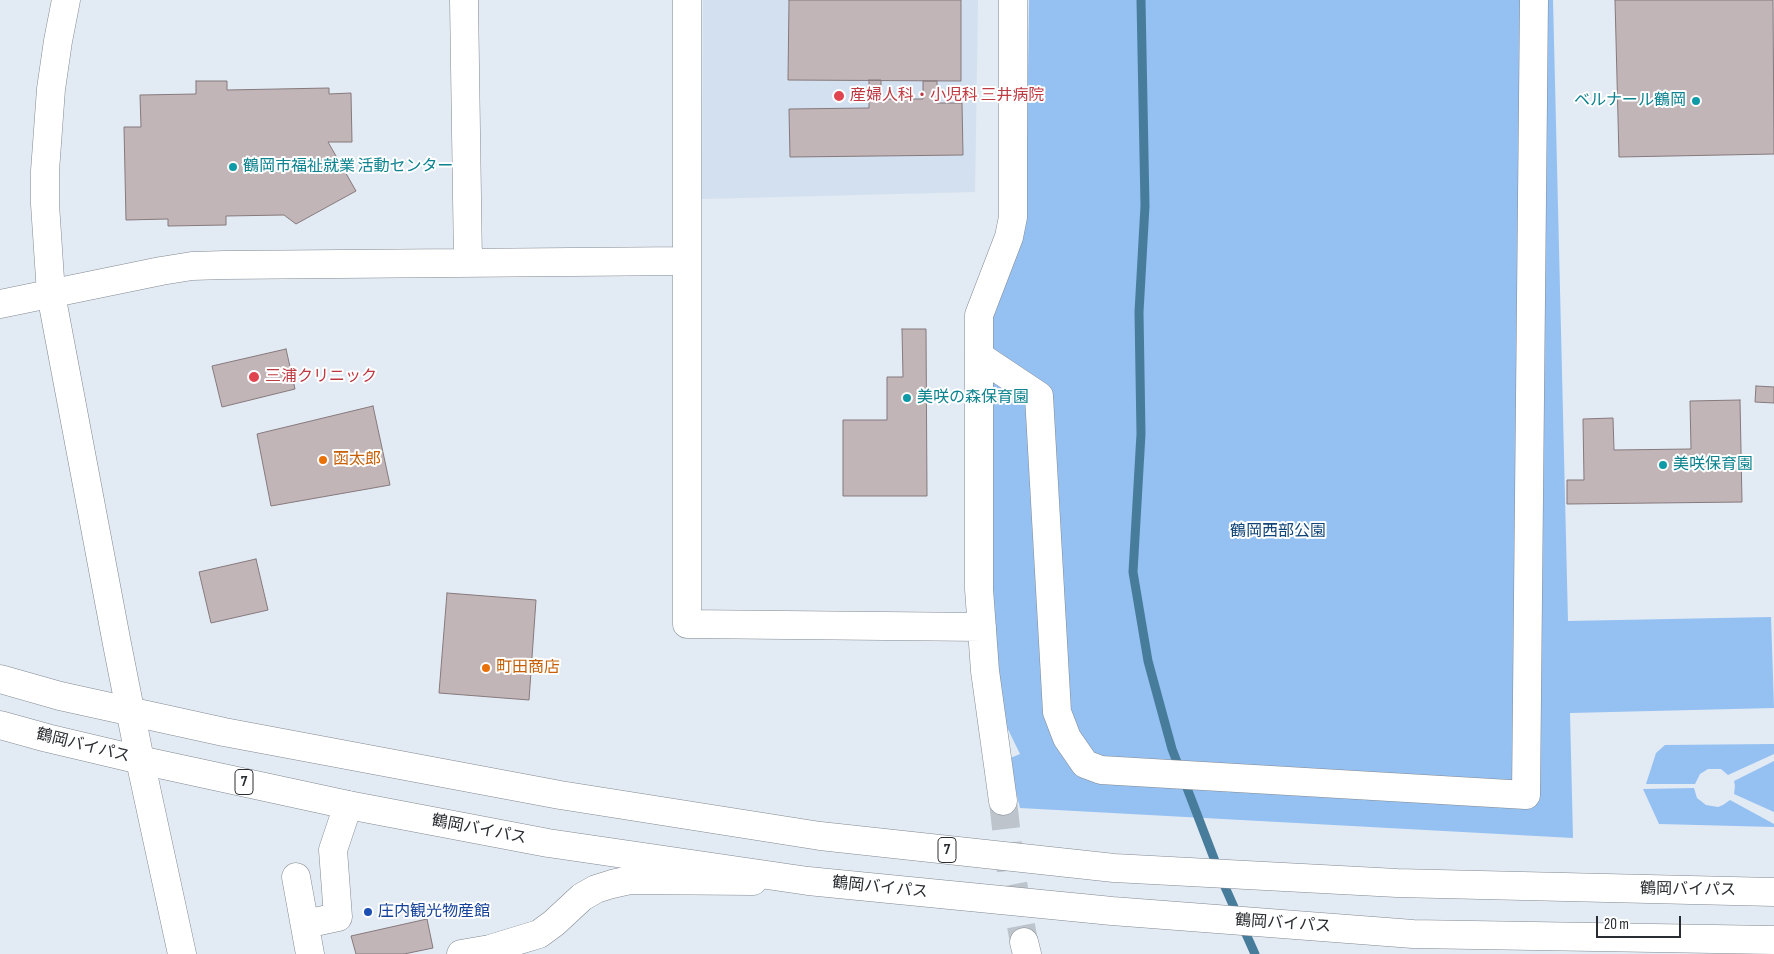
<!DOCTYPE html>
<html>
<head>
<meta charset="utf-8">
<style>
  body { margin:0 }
  #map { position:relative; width:1774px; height:954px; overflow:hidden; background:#e2eaf3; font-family:"Sofia Sans Condensed",sans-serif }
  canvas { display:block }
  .scale { position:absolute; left:1596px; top:916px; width:85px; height:22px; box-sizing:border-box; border:2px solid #292c30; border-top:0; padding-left:6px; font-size:15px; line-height:18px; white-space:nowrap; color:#292c30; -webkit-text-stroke:4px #fff; paint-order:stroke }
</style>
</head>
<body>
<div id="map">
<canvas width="1774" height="954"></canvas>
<div class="scale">20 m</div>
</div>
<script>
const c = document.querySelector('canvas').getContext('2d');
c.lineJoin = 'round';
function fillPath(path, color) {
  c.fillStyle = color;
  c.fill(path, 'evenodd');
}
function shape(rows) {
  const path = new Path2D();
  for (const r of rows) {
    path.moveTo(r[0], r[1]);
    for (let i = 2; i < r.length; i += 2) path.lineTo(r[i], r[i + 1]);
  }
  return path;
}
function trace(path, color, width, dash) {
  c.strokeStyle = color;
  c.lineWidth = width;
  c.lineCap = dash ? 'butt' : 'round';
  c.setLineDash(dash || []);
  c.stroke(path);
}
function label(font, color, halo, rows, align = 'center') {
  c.font = font + ' "Sofia Sans Condensed","Noto Sans JP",sans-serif';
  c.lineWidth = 4;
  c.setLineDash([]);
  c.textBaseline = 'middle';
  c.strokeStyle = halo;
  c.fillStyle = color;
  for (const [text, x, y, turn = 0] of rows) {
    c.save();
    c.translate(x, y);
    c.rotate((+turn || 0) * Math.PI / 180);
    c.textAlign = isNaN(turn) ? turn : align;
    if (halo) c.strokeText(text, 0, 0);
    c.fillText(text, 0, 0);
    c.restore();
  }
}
fillPath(shape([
  [703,0,978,0,975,192,702,199]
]), '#d3e0ef');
fillPath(shape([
  [1029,0,1553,0,1568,621,1771,617,1774,708,1570,713,1573,838,1020,808,1008,759,1020,754,1002,717,991,587,986,335,1026,220],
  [1774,744,1774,754,1728,775,1721,769,1708,769,1700,774,1695,784,1646,784,1656,753,1665,745],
  [1774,761,1774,812,1734,794,1735,786,1734,781],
  [1694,788,1697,798,1706,805,1718,807,1723,805,1730,800,1774,824,1774,827,1659,824,1643,789]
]), '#95c0f2');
trace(shape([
  [1141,0,1145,206,1139,312,1141,434,1133,572,1148,661,1172,749,1225,887,1255,954]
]), '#487c9b', 9);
const building = shape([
  [789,0,961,0,961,81,788,80,789,0],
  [1615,0,1773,0,1774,154,1619,157,1615,0],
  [869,80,881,80,881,99,923,99,923,81,937,81,937,103,962,103,963,155,790,157,789,109,869,108,869,80],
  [196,81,227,81,227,90,329,88,329,94,351,93,352,142,328,142,356,191,296,224,284,215,226,216,226,225,168,226,168,219,126,220,124,127,141,127,140,95,196,94,196,81],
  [902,329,926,329,927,496,843,496,843,420,887,420,887,377,903,377,902,329],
  [286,349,295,389,222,407,212,366,286,349],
  [1756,386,1774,387,1774,403,1755,402,1756,386],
  [1740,400,1742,502,1567,504,1567,480,1584,480,1583,419,1613,418,1614,450,1691,449,1690,401,1740,400],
  [373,406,390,485,271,506,257,434,373,406],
  [256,559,268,610,211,623,199,572,256,559],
  [447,593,536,600,529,700,439,693,447,593],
  [427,919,433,948,404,954,356,954,351,936,427,919]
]);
fillPath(building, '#c1b5b8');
trace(building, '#85797c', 1);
trace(shape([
  [1003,801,1011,872,1024,942]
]), '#bdc4cc', 28, [28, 14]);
const minor = shape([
  [66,0,58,41,51,89,45,171,45,204,51,294,117,644,140,760,182,954],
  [464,0,468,262],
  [687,0,687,624,982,627],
  [0,304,161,271,192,266,225,265,686,261],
  [979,356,1039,396,1057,712,1067,738,1085,764,1101,770,1526,795,1534,0],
  [1003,801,985,671,979,589,979,315,1009,237,1013,217,1013,0],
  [296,877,310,954],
  [305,924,338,917,333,850,348,805],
  [1024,942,1027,954],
  [461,954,490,949,539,934,554,923,582,897,596,889,612,884,630,880,753,881]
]);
const highway = shape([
  [0,679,60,696,224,732,560,795,820,836,1114,868,1397,883,1774,892],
  [0,725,47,738,140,760,348,805,548,843,808,881,1112,911,1413,934,1774,940]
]);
trace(minor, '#828991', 29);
trace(highway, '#828991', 29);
trace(minor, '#fff', 28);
trace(highway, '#fff', 28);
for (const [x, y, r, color] of [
  [839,96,6,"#e0444e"],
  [1696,101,5,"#0f9aa8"],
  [233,167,5,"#0f9aa8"],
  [254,377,6,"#e0444e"],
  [907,398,5,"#0f9aa8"],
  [323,460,5,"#e8710a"],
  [1663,465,5,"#0f9aa8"],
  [486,668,5,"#e8710a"],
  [368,912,5,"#1a4fb4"]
]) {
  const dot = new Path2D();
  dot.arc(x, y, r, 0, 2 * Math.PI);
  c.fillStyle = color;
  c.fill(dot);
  trace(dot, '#fff', 2);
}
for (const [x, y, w] of [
  [244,782,18],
  [947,850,18]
]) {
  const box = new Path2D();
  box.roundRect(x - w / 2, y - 12.5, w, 25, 4);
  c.fillStyle = '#fff';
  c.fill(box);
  trace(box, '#292c30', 1);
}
label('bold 15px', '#292c30', null, [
  ["7",244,782],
  ["7",947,850]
]);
label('16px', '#be3a42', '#fff', [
  ["産婦人科・小児科 三井病院",850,96],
  ["三浦クリニック",265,377]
], 'left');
label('16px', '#0d838f', '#fff', [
  ["ベルナール鶴岡",1686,101,"right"],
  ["鶴岡市福祉就業 活動センター",243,167],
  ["美咲の森保育園",917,398],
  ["美咲保育園",1673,465]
], 'left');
label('16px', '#c56008', '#fff', [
  ["函太郎",333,460],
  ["町田商店",496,668]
], 'left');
label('16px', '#124578', '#fff', [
  ["鶴岡西部公園",1278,532]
]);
label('16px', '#292c30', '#fff', [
  ["鶴岡バイパス",83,746,14],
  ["鶴岡バイパス",479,830,11],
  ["鶴岡バイパス",880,888,6],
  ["鶴岡バイパス",1688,890,1],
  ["鶴岡バイパス",1283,924,4]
]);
label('16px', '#164399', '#fff', [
  ["庄内観光物産館",378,912]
], 'left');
</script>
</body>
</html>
